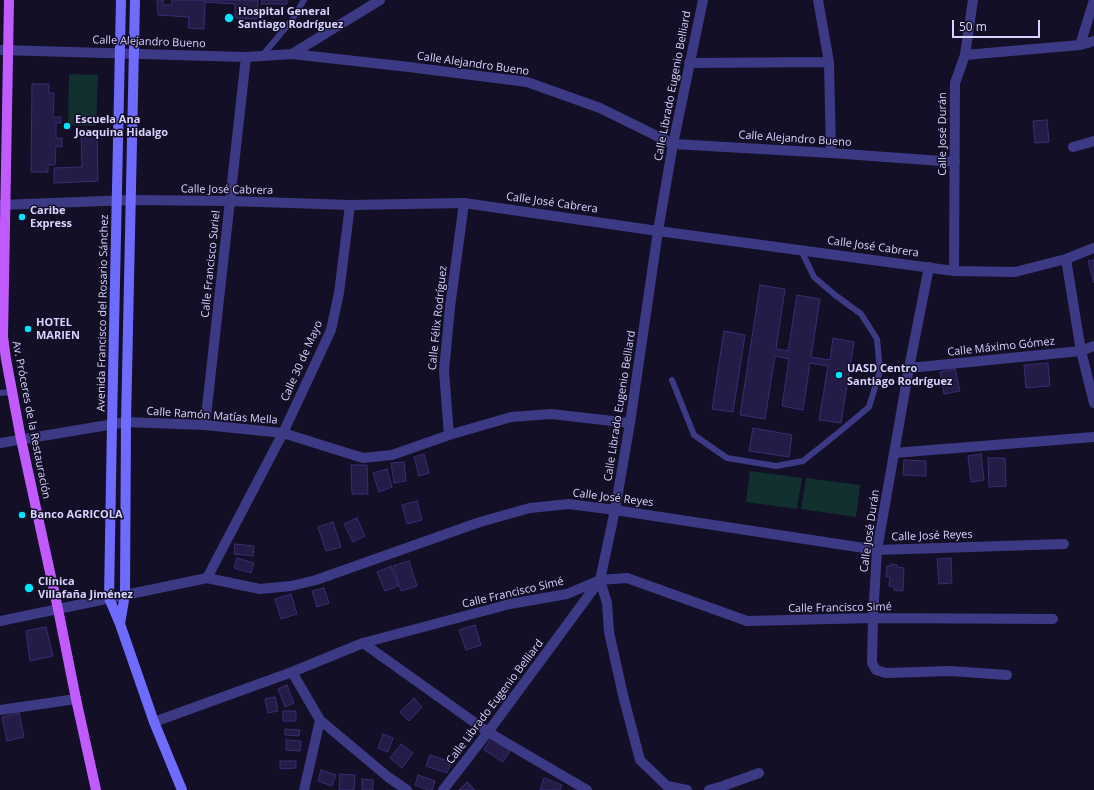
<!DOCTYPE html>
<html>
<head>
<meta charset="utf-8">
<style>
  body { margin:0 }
  #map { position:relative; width:1094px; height:790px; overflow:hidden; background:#130f26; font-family:"Open Sans",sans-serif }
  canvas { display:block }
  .scale { position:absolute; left:952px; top:20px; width:88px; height:18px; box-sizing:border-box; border:2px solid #d9d4ff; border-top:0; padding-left:5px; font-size:12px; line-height:14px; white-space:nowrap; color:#d9d4ff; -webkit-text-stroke:3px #130f26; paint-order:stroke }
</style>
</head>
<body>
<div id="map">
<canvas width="1094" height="790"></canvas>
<div class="scale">50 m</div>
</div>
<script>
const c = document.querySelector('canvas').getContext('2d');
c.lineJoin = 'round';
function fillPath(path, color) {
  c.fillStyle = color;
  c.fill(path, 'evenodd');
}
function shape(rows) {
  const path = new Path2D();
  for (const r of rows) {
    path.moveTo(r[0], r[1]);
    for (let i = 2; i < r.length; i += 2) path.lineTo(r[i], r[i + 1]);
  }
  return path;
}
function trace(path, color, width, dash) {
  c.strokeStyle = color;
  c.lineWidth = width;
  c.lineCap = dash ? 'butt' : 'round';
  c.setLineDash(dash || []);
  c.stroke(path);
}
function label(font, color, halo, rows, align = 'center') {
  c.font = font + ' "Open Sans",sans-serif';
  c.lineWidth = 3;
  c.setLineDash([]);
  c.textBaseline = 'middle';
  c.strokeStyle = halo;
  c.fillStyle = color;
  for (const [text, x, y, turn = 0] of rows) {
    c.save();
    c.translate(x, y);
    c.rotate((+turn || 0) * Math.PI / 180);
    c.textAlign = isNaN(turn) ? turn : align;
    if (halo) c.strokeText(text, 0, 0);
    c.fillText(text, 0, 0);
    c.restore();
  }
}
fillPath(shape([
  [69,74,98,75,96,126,68,125],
  [750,471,802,478,797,509,746,502],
  [806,478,860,485,856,517,801,509]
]), '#12302f');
const building = shape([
  [157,0,163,0,163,5,172,5,172,0,258,0,257,19,235,18,235,4,205,2,204,29,188,28,189,17,158,15,157,0],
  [262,0,287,0,287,4,261,4,262,0],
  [32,84,49,84,49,93,54,93,53,117,61,117,61,123,56,123,56,138,62,138,62,147,56,146,55,165,48,165,48,172,31,172,32,84],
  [1047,120,1049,142,1035,143,1033,121,1047,120],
  [97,131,98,181,54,183,54,168,82,167,81,132,97,131],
  [1094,260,1094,283,1088,261,1094,260],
  [760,285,785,289,776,349,788,351,797,295,820,299,811,357,830,360,833,338,854,342,841,423,819,420,828,366,810,363,803,410,782,406,789,359,775,356,765,419,740,415,760,285],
  [724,331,745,335,733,412,712,409,724,331],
  [1048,363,1050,386,1026,388,1024,365,1048,363],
  [955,369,960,391,944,394,940,372,955,369],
  [753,428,792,435,789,457,749,451,753,428],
  [424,454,429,473,419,476,414,457,424,454],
  [981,454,984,480,971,482,968,456,981,454],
  [988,458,1005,458,1006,486,989,487,988,458],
  [904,460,926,461,926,476,903,475,904,460],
  [404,462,406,481,394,483,391,463,404,462],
  [351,465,367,465,368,494,352,494,351,465],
  [387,469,392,487,379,492,373,473,387,469],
  [417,501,422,520,407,524,402,505,417,501],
  [357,518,365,536,353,542,344,524,357,518],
  [333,522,341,547,326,551,318,527,333,522],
  [235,544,254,546,253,556,234,554,235,544],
  [237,558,254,563,251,573,234,568,237,558],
  [951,558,952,583,939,584,937,559,951,558],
  [409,561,417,586,401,591,393,566,409,561],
  [891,564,897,565,897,567,904,568,903,591,894,590,894,587,889,586,890,577,886,577,887,566,891,566,891,564],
  [391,566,398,586,385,591,377,572,391,566],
  [324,588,329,603,317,607,312,591,324,588],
  [291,594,297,614,281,619,275,599,291,594],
  [475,625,481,645,466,650,459,630,475,625],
  [46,627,53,656,30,661,26,631,46,627],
  [287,685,294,703,285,707,278,689,287,685],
  [275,697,278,711,268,713,265,699,275,697],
  [414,698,422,707,409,721,400,712,414,698],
  [283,711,296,711,296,721,283,721,283,711],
  [19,713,24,737,7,741,2,717,19,713],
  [285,729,300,730,299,736,285,735,285,729],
  [383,734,393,738,388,752,378,748,383,734],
  [491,738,510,751,503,762,484,750,491,738],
  [286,740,301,741,300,751,286,750,286,740],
  [401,744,413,753,402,768,390,758,401,744],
  [430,755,451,762,447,773,426,766,430,755],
  [280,761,296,761,296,768,280,769,280,761],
  [321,770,336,775,332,786,318,781,321,770],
  [340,774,355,775,354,790,339,790,340,774],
  [418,775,435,781,432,790,428,790,415,785,418,775],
  [544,778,562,785,560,790,540,790,544,778],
  [362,779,373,780,373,790,362,790,362,779],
  [467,782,475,790,459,790,467,782]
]);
fillPath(building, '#241b47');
trace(building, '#3b2d73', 1);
trace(shape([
  [262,56,292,20,304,0],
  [672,380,694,435,727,458,776,466,803,461,838,433,869,407,880,371,877,339,861,314,835,295,814,277,801,250],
  [0,393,12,392]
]), '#3d3a85', 6);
trace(shape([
  [818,0,829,62,831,153],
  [1080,45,1094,0],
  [0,50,246,57,292,54,409,67,527,82,600,108,673,144,831,153,955,162],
  [292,54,380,0],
  [965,55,1080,45,1094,41],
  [689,63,829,62],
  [1073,147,1094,141],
  [0,205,131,200,230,201,350,205,464,203,658,231,954,271,1015,272,1066,259,1094,248],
  [1066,259,1081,351,1094,403],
  [929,267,909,368,877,550,873,618,872,663,876,670,886,673,950,671,1007,675],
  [954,271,955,83,965,55,973,0],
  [909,368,1081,351,1094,346],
  [205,425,246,57],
  [449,435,444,371,450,307,464,203],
  [0,443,126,422,205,425,283,433,363,458,392,455,449,435,511,417,551,414,630,423],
  [894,453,1094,437],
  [207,578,283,433,331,330,339,293,350,205],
  [600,580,607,603,609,632,623,695,640,760,667,786,687,790],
  [0,621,207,578,260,589,291,586,316,580,480,522,530,508,569,504,615,510,877,550,1064,544],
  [363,643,488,732,587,790],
  [292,672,320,720,388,777,407,790],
  [0,710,76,699],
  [154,722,292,672,363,643,510,604,567,594,600,580,627,578,747,621,873,618,1053,619],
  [304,790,320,720],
  [443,790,488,732,600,580,615,510,630,423,658,231,673,144,703,0],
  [709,790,723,786,759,773]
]), '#3d3a85', 10);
trace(shape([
  [121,0,112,424,109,598,120,624,154,722,182,790],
  [120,624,125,594,126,422,135,0]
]), '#6f6bff', 10);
trace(shape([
  [9,0,3,337,6,359,21,439,58,609,76,699,96,790]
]), '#c25bff', 10);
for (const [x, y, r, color] of [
  [229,18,5,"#00e5ff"],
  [67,126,4,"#00e5ff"],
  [22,217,4,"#00e5ff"],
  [28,329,4,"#00e5ff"],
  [839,375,4,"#00e5ff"],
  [22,515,4,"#00e5ff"],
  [29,588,5,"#00e5ff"]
]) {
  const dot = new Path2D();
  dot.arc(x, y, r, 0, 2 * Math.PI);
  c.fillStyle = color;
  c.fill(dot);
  trace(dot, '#130f26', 1.5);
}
label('bold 11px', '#d9d4ff', '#130f26', [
  ["Hospital General",238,12],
  ["Santiago Rodríguez",238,25],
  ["Escuela Ana",75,120],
  ["Joaquina Hidalgo",75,133],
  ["Caribe",30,211],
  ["Express",30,224],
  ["HOTEL",36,323],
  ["MARIEN",36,336],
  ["UASD Centro",847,369],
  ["Santiago Rodríguez",847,382],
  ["Banco AGRICOLA",30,515],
  ["Clínica",38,582],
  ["Villafaña Jiménez",38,595]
], 'left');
label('11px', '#d9d4ff', '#130f26', [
  ["Calle Alejandro Bueno",149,42,2],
  ["Calle Alejandro Bueno",473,64,8],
  ["Calle Librado Eugenio Belliard",673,86,-79],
  ["Calle José Durán",943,134,-90],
  ["Calle Alejandro Bueno",795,139,4],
  ["Calle José Cabrera",227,190,1],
  ["Calle José Cabrera",552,203,8],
  ["Calle José Cabrera",873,247,8],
  ["Calle Francisco Suriel",211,264,-84],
  ["Avenida Francisco del Rosario Sánchez",103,313,-89],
  ["Calle Félix Rodríguez",438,318,-84],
  ["Calle Máximo Gómez",1001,347,-6],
  ["Calle 30 de Mayo",302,361,-66],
  ["Calle Librado Eugenio Belliard",620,406,-81],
  ["Calle Ramón Matías Mella",212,416,4],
  ["Av. Próceres de la Restauración",31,420,79],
  ["Calle José Reyes",613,498,7],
  ["Calle José Durán",870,531,-82],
  ["Calle José Reyes",932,536,-2],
  ["Calle Francisco Simé",513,593,-13],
  ["Calle Francisco Simé",840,608,-1],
  ["Calle Librado Eugenio Belliard",495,702,-53]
]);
</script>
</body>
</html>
